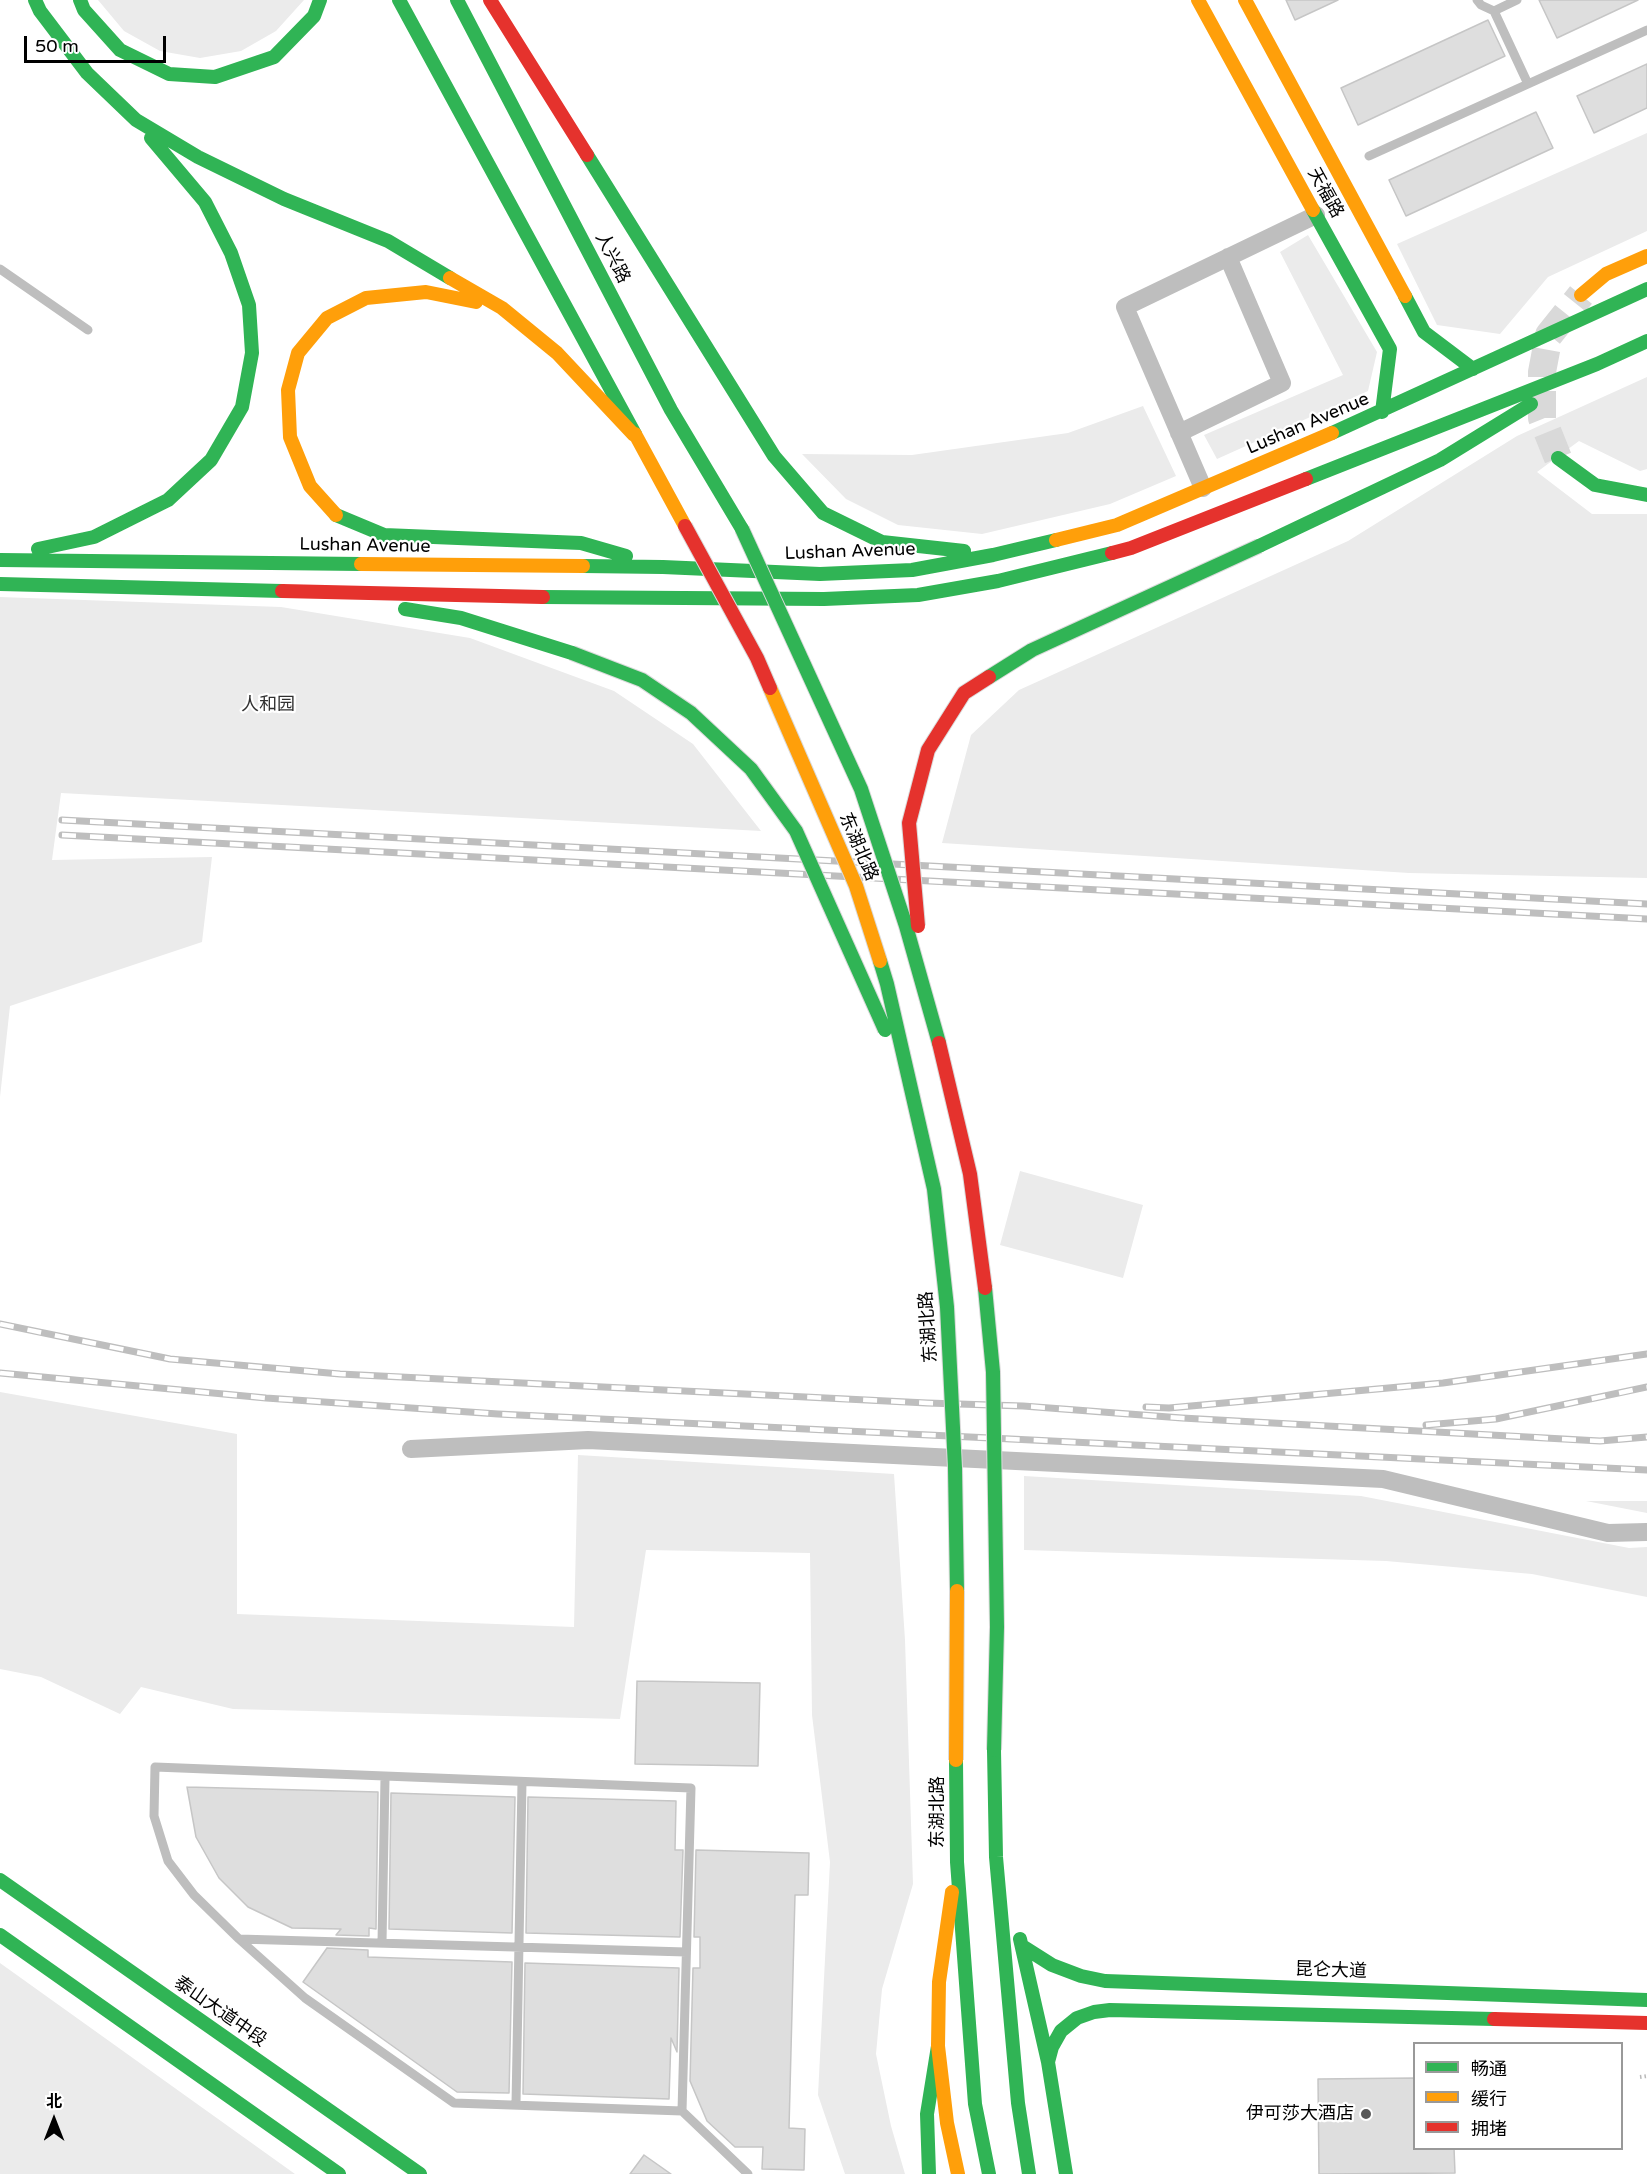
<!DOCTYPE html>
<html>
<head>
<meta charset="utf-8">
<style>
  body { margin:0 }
  #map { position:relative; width:1647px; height:2174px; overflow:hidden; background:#fff; font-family:"Varela Round","Noto Sans SC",sans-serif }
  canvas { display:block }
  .legend { position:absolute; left:1413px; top:2042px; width:210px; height:108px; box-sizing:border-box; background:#fff; border:2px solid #999; margin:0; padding:8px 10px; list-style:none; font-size:18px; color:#000 }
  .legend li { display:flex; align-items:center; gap:12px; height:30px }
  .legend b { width:30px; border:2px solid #999 }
  .north { position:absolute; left:24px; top:2090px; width:60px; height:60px; -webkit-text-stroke:4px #fff; paint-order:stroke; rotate:0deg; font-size:16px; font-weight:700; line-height:24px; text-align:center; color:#000 }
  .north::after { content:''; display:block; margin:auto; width:21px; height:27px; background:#000; clip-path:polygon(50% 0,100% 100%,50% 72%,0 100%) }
  .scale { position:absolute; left:24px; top:36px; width:142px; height:27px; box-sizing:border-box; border:3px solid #000; border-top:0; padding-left:8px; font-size:18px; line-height:21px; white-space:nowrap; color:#000; -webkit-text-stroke:4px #fff; paint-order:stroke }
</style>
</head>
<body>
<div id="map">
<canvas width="1647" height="2174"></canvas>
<ul class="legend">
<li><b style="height:8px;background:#30b455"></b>畅通</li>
<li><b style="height:8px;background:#ff9f0a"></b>缓行</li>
<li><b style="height:8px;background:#e5322d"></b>拥堵</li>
</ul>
<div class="north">北</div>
<div class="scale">50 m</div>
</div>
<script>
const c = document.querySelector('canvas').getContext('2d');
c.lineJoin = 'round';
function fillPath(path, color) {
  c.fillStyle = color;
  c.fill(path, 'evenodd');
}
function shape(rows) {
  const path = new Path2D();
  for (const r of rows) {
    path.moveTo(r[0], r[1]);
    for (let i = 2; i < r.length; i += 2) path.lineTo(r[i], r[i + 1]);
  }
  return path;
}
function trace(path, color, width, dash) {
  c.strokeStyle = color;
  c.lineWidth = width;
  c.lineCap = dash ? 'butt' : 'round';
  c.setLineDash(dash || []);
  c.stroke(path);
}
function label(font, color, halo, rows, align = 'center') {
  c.font = font + ' "Varela Round","Noto Sans SC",sans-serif';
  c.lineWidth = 4.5;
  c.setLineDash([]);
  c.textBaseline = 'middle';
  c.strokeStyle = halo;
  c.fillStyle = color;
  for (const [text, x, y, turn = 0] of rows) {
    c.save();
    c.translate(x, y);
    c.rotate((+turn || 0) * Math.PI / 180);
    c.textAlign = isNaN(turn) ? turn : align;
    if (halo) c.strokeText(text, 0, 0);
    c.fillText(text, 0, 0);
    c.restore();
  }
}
fillPath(shape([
  [98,0,304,0,276,31,241,51,200,58,160,51,124,31],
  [1647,133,1647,231,1548,277,1500,334,1437,325,1397,244],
  [1308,235,1377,352,1368,391,1217,459,1204,435,1343,375,1280,252],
  [1647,377,1647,469,1640,471,1579,441,1537,472,1592,514,1647,514,1647,878,1409,873,942,843,971,735,1019,690,1348,541,1517,436],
  [1143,406,1176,476,1110,504,982,534,898,525,846,499,802,454,912,455,1068,433],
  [0,597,281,607,470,638,614,691,693,744,761,831,61,793,52,860,212,857,202,942,10,1006,0,1097],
  [1020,1171,1143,1205,1123,1278,1000,1245],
  [0,1392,237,1434,237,1614,574,1627,578,1455,894,1474,905,1640,913,1884,882,1989,876,2054,891,2126,905,2174,845,2174,818,2095,830,1862,812,1715,810,1553,646,1550,620,1719,233,1709,141,1687,120,1714,41,1677,0,1669],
  [1024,1476,1361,1496,1629,1548,1647,1547,1647,1597,1532,1574,1386,1561,1024,1550],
  [1586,1501,1647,1501,1647,1513],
  [0,1963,295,2174,0,2174]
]), '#ebebeb');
const building = shape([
  [1286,0,1338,0,1295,20,1286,0],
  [1539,0,1638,0,1557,38,1539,0],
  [1488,20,1505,56,1358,125,1341,88,1488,20],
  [1647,64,1647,108,1594,133,1577,96,1647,64],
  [1536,112,1553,148,1406,216,1389,180,1536,112],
  [637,1681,760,1683,758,1766,635,1764,637,1681],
  [187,1787,378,1792,376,1929,369,1928,369,1936,336,1935,341,1929,292,1928,248,1907,219,1878,196,1837,187,1787],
  [391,1793,515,1797,512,1933,389,1929,391,1793],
  [528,1797,676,1801,675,1850,683,1850,680,1937,526,1933,528,1797],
  [696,1850,809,1853,808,1895,795,1895,789,2128,805,2129,804,2170,762,2169,763,2147,735,2147,707,2121,690,2081,693,1968,700,1968,700,1937,694,1937,696,1850],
  [327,1948,368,1950,368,1957,512,1962,509,2093,457,2092,303,1982,327,1948],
  [525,1963,679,1968,677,2052,671,2038,669,2099,523,2094,525,1963],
  [1414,2078,1414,2148,1454,2148,1455,2173,1319,2174,1318,2079,1414,2078],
  [644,2155,671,2174,630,2174,644,2155]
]);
fillPath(building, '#dedede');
trace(building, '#c6c6c6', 1.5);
trace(shape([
  [1558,458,1542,418,1542,372,1549,335,1581,295]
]), '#d9d9d9', 28, [28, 14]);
trace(shape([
  [1640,2077,1647,2076]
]), '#b9b9b9', 4, [1.5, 3]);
trace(shape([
  [1477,0,1481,5,1494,11,1528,84],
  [1494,11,1517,0],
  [1369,156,1647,30],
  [0,269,88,330],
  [239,1939,686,1952],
  [382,1943,385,1778],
  [516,2104,522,1782],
  [682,2111,691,1788,155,1767,154,1816,168,1861,194,1895,239,1939,305,1998,454,2103,682,2111,748,2174]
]), '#bebebe', 9);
trace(shape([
  [1179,433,1282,383,1228,257],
  [1203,488,1125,307,1316,215],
  [411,1449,588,1440,1383,1479,1608,1533,1647,1532]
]), '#bebebe', 18);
trace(shape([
  [35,0,40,11,87,73,136,120,198,157,284,199,388,241,450,278],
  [80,0,84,10,120,50,169,74,215,77,274,57,314,16,320,0],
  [399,0,635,434],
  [457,0,671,410,742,529],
  [587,155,774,456,823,513,882,542,964,551],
  [1313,210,1390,349,1382,412],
  [1405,296,1424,332,1473,369],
  [1332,433,1647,289],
  [1558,458,1595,485,1647,495],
  [1306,479,1597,364,1647,341],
  [336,515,384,535,581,543,626,556],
  [1259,546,1440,460,1531,404],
  [38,549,94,537,168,500,211,460,242,407,252,353,249,305,231,253,205,202,151,138],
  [0,560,361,564],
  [583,566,663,567,820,574,912,570,993,555,1056,540],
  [0,584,282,591],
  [543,597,824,599,918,595,998,581,1112,553],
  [405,609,461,618,572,653],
  [994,1750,996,1857,1018,2103,1029,2174],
  [956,1760,957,1862,975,2104,989,2174],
  [0,1880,420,2174],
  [0,1935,339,2174],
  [1020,1939,1048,2062,1066,2174],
  [1022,1946,1052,1965,1081,1976,1105,1981,1647,2000],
  [1048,2062,1052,2047,1061,2031,1077,2018,1094,2012,1110,2010,1494,2019],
  [929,2174,927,2114,938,2046]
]), '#30b455', 14);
trace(shape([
  [1198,0,1313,210],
  [1245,0,1405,296],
  [450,278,502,308,557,353,634,435],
  [1581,295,1606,274,1647,256],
  [635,434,685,526],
  [336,515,310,486,290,437,288,390,298,353,327,318,366,298,426,292,476,302],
  [1056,540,1117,525,1332,433],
  [361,564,583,566],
  [952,1892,939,1982,938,2046,947,2123,958,2174]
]), '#ff9f0a', 14);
trace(shape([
  [490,0,587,155],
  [1112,553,1131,548,1306,479],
  [282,591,543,597],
  [1494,2019,1647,2023]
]), '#e5322d', 14);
const rail = shape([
  [62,820,1647,904],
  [62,835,1647,919],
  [0,1324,170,1359,340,1374,927,1403,1023,1406,1182,1418,1600,1441,1647,1437],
  [0,1373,266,1398,498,1414,1647,1470],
  [1146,1407,1169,1408,1443,1383,1647,1354],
  [1426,1425,1496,1419,1647,1387]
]);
trace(rail, '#bebebe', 7);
trace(rail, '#fff', 4.5, [14]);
const fastBridge = shape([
  [742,529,861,789,906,926,939,1043],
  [572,653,642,680,691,713,751,769,796,831,885,1030],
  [989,677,1032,650,1259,546],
  [880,961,887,984,934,1189,947,1307,955,1468,957,1591],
  [985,1288,993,1372,997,1627,994,1750]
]);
const slowBridge = shape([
  [770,688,856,886,880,961],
  [956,1760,957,1591]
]);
const jamBridge = shape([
  [685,526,757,658,770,688],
  [918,926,909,823,928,750,964,693,989,677],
  [939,1043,970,1174,985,1288]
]);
trace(fastBridge, '#dbdbdb', 16, []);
trace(slowBridge, '#dbdbdb', 16, []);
trace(jamBridge, '#dbdbdb', 16, []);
trace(fastBridge, '#30b455', 14);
trace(slowBridge, '#ff9f0a', 14);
trace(jamBridge, '#e5322d', 14);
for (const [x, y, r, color] of [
  [1366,2114,6,"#595959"]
]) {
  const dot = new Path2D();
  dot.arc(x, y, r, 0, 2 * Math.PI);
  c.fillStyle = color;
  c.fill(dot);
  trace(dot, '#fff', 2);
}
label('18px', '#000', '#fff', [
  ["天福路",1325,193,61],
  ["人兴路",612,258,63],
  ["Lushan Avenue",1308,424,-23],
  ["Lushan Avenue",365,546,1],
  ["Lushan Avenue",850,552,-2],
  ["东湖北路",858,847,67],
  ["东湖北路",929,1327,-94],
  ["东湖北路",938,1812,-90],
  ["昆仑大道",1331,1971,2],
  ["泰山大道中段",220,2012,35]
]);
label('18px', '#313131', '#fff', [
  ["人和园",268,705]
]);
label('18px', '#000', '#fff', [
  ["伊可莎大酒店",1354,2114]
], 'right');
</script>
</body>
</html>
